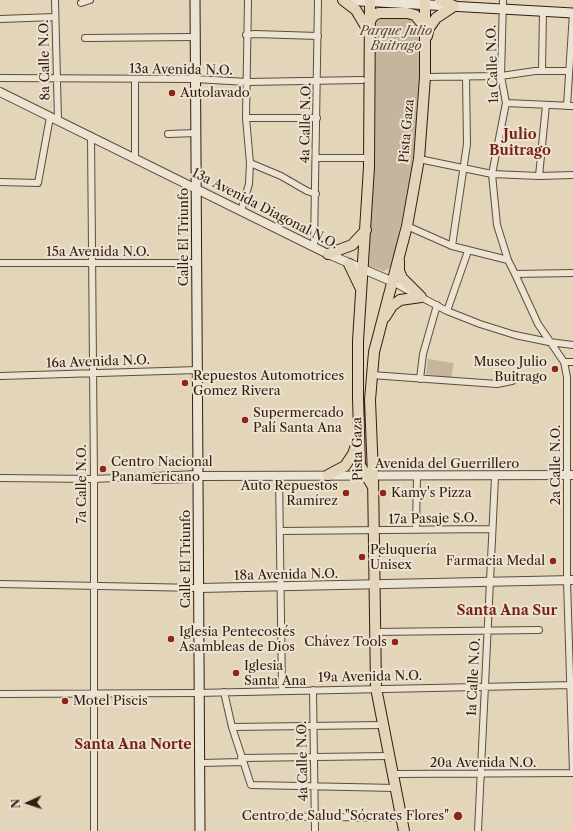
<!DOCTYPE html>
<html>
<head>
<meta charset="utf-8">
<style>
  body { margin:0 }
  #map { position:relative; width:573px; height:831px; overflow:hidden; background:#e2d5b9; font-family:"Libre Caslon Text",serif }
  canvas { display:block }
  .north { position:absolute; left:8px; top:783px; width:40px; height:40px; -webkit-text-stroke:3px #ece4d2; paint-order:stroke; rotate:267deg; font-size:11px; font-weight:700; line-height:16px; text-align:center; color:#371b11 }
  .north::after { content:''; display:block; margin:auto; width:14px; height:18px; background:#371b11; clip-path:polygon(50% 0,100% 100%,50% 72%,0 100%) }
</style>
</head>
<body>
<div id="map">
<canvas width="573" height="831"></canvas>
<div class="north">N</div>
</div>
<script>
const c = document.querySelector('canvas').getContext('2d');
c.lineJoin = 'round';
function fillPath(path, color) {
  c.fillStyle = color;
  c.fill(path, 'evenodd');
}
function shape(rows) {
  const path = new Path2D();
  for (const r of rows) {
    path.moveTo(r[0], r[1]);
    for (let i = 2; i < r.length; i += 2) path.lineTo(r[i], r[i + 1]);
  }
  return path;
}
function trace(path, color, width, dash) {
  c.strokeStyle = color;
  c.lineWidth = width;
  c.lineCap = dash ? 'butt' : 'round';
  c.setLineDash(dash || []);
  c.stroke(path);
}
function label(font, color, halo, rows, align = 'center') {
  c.font = font + ' "Libre Caslon Text",serif';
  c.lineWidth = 4;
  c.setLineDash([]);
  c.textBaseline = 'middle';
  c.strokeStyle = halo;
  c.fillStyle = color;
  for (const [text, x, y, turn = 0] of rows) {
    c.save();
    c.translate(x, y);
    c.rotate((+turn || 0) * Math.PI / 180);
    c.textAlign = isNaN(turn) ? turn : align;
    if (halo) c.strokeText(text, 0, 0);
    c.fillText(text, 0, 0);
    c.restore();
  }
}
fillPath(shape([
  [379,15,414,16,419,22,419,81,412,176,391,267,384,271,369,266,373,165,374,20],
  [428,359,454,363,451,378,426,374]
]), '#c5b59c');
const minor = shape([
  [55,0,58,120],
  [81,3,90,0],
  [0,19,55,17],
  [246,35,255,34,318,36],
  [85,38,194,37],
  [542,70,543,11],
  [425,77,501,76,535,71,569,71],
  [0,78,195,79,247,82,362,80],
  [506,103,573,106],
  [567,106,573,13],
  [246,118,317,118],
  [168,134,196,133],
  [91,136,94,479,94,831],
  [135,158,135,80],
  [317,158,369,158],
  [419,159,492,174,539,176,573,175],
  [250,163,281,176,307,191,316,194],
  [539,176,546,105],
  [0,182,38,183,50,117],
  [241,211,249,184,250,163,246,118,248,0],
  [407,226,452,246,508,260],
  [452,246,467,144,466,77],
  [314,247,318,0],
  [0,263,196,263],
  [515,274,573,273],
  [391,281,411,292],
  [419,296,447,311,480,324,515,335,549,342,573,345],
  [447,311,468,251],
  [564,362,573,362],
  [371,375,497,384,512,381],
  [0,376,198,370],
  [420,379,423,354,437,305],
  [279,475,282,690],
  [0,478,94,479,196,474],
  [147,478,155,480,191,479],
  [416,530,417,476],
  [280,531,492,529],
  [0,584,199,588],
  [374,632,539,630],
  [313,690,315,831],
  [224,692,232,727,251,785,396,788],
  [0,694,196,693,572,685],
  [232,727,383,725],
  [241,758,389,756],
  [200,763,243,762],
  [393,774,573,773,567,581,567,377,564,362,538,324,515,274,508,260,497,225,492,174,506,103,501,76,503,0],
  [255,816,402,818],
  [478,831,495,477]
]);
const tertiary = shape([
  [0,92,328,254,391,281],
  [201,476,573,475],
  [199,588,573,580]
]);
const secondary = shape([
  [195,0,198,474],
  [343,0,573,13],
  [198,479,200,831]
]);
const primary = shape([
  [343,0,356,10,369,32],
  [370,0,369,167,358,341,358,398,360,465,373,487],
  [440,0,454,6],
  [370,21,374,15,379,13,407,13,415,15,425,27],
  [427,36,429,28,436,18,454,6],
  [328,254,352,245,366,230],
  [399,261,399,271,402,278,421,297],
  [349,264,361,289],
  [385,317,392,306,400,300,421,297],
  [328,475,345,466,353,454,357,443],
  [404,831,376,688,373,475,370,400,374,352,407,226,419,159,425,77,425,0]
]);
trace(minor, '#624a3b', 8);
trace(tertiary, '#624a3b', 10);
trace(secondary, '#371b11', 11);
trace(primary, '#371b11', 12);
trace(minor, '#ece4d2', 6);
trace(tertiary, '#ece4d2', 8);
trace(secondary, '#ece4d2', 9);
trace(primary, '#e2d5b9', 10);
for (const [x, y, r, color] of [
  [172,93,4,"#8f2418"],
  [555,369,4,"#8f2418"],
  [185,383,4,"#8f2418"],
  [245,420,4,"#8f2418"],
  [103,469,4,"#8f2418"],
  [346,493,4,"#8f2418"],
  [383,493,4,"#8f2418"],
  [362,557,4,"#8f2418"],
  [553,561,4,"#8f2418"],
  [171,639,4,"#8f2418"],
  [395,642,4,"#8f2418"],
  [236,673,4,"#8f2418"],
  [65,701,4,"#8f2418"],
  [458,816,5,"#8f2418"]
]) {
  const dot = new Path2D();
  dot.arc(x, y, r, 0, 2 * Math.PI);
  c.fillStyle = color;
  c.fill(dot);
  trace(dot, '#ece4d2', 1.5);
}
label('italic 13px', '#62493b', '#ece4d2', [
  ["Parque Julio",396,31],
  ["Buitrago",396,46]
]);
label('13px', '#371b11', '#ece4d2', [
  ["8a Calle N.O.",45,60,-91],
  ["1a Calle N.O.",493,64,-92],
  ["13a Avenida N.O.",181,70,1],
  ["4a Calle N.O.",306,123,-89],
  ["Pista Gaza",407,131,-85],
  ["13a Avenida Diagonal N.O.",265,209,27],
  ["Calle El Triunfo",184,237,-90],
  ["15a Avenida N.O.",98,252],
  ["16a Avenida N.O.",98,362,-2],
  ["Pista Gaza",358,449,-91],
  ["Avenida del Guerrillero",447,464],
  ["2a Calle N.O.",556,465,-90],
  ["7a Calle N.O.",82,484,-90],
  ["17a Pasaje S.O.",433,519,-1],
  ["Calle El Triunfo",186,559,-90],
  ["18a Avenida N.O.",286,575,-1],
  ["19a Avenida N.O.",370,677,-1],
  ["1a Calle N.O.",474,677,-87],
  ["4a Calle N.O.",303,761,-91],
  ["20a Avenida N.O.",483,763]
]);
label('13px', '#371b11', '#ece4d2', [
  ["Autolavado",180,93],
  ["Museo Julio",547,362,"right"],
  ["Buitrago",547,377,"right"],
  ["Repuestos Automotrices",193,376],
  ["Gomez Rivera",193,391],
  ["Supermercado",253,413],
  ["Palí Santa Ana",253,428],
  ["Centro Nacional",111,462],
  ["Panamericano",111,477],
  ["Auto Repuestos",338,486,"right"],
  ["Ramírez",338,501,"right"],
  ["Kamy's Pizza",391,493],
  ["Peluquería",370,550],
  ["Unisex",370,565],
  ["Farmacia Medal",545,561,"right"],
  ["Iglesia Pentecostés",179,632],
  ["Asambleas de Dios",179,647],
  ["Chávez Tools",387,642,"right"],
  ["Iglesia",244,666],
  ["Santa Ana",244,681],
  ["Motel Piscis",73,701],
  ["Centro de Salud \"Sócrates Flores\"",449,816,"right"]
], 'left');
label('bold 14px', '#7a1f14', '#ece4d2', [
  ["Julio",520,135],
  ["Buitrago",520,151],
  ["Santa Ana Sur",507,611],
  ["Santa Ana Norte",133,745]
]);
</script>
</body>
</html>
